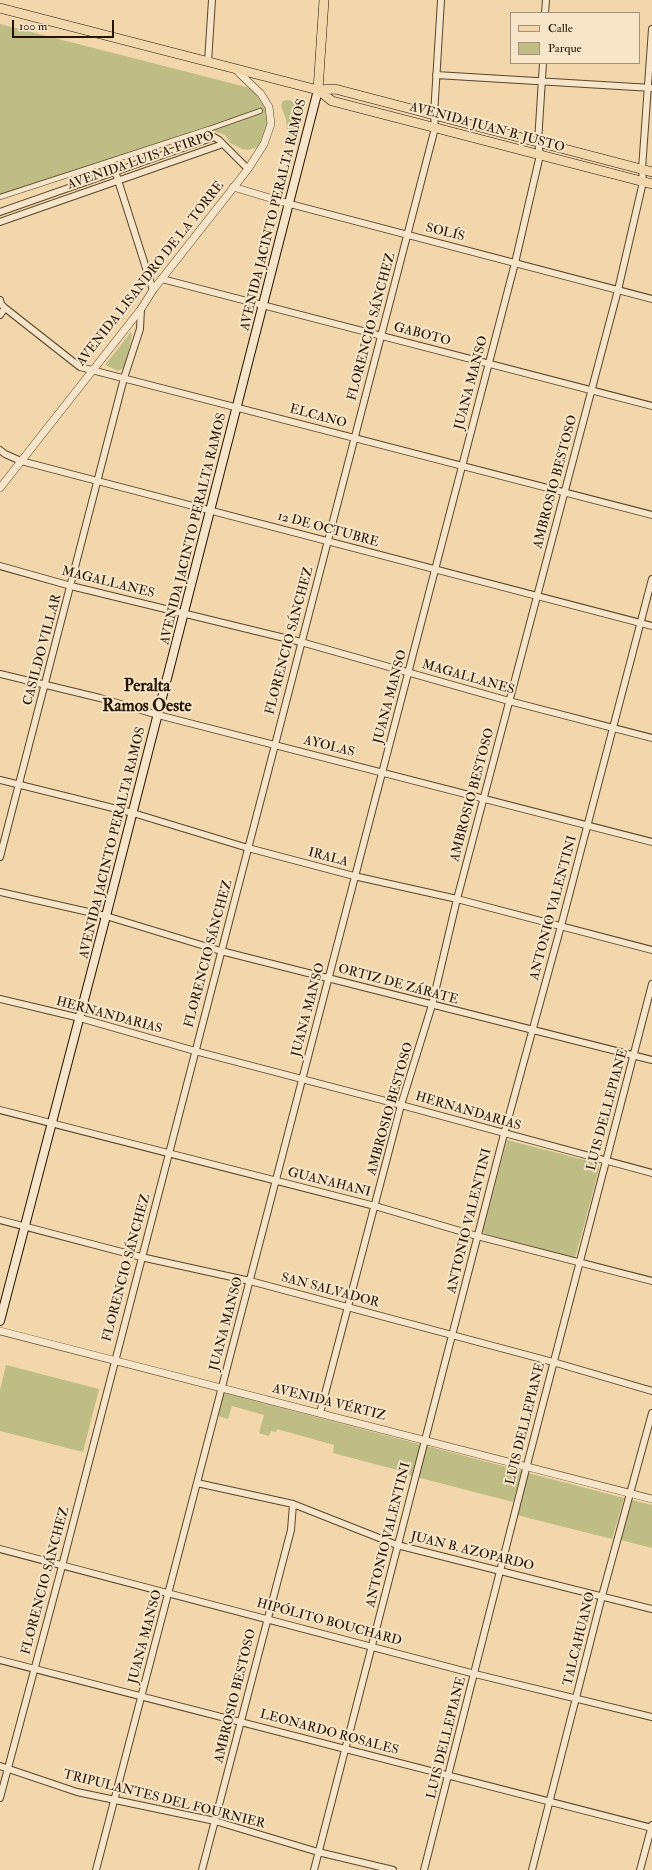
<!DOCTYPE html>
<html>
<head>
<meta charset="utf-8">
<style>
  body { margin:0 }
  #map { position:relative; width:652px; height:1870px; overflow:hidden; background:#f1d7ab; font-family:"IM FELL Double Pica",serif }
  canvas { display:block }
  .legend { position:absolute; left:510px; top:12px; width:130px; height:52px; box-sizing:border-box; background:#f6e5c8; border:1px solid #a39178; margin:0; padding:5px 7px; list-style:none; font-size:12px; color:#261400 }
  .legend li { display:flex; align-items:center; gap:8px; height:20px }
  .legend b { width:20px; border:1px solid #a39178 }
  .scale { position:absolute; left:12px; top:20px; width:102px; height:18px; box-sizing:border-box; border:2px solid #261400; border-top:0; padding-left:5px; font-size:12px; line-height:14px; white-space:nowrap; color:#261400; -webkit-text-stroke:3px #f6e5c8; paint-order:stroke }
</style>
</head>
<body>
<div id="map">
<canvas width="652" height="1870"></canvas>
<ul class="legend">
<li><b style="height:5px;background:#f1d7ab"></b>Calle</li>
<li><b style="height:11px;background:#bebd86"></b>Parque</li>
</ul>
<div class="scale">100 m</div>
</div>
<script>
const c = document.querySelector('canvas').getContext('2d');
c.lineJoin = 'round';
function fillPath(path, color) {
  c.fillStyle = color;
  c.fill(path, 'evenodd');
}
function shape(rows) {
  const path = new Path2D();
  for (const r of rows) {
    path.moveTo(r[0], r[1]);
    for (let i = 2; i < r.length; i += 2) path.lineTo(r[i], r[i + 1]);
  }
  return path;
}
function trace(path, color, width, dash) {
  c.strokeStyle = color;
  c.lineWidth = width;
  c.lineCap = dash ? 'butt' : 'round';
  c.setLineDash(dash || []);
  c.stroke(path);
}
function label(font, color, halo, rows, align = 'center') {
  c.font = font + ' "IM FELL Double Pica",serif';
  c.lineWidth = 4;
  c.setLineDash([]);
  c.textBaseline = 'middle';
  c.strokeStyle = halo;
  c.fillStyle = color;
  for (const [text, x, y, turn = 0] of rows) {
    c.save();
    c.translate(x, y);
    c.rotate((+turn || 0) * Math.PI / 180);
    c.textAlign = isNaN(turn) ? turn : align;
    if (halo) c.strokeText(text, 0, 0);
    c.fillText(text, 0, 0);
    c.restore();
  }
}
fillPath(shape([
  [0,24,250,88,261,98,268,112,268,127,263,140,258,147,248,150,242,149,230,143,225,135,209,129,0,197],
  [287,100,292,101,302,113,295,141,288,139,286,119,281,106,283,101],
  [131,332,132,335,125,367,118,371,105,365],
  [507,1140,596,1163,599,1165,599,1169,576,1255,574,1257,485,1234,483,1231],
  [6,1365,99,1389,83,1452,0,1431,0,1390],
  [224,1393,522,1471,513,1502,405,1474,405,1472,333,1453,334,1445,277,1429,276,1432,271,1431,269,1436,259,1433,264,1415,232,1406,228,1419,218,1416],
  [528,1473,624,1498,612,1539,517,1515],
  [632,1500,652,1505,652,1548,621,1540]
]), '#bebd86');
const pedestrian = shape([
  [0,197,209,129,260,111]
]);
const minor = shape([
  [545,13,546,0],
  [208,62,212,0],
  [436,75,652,88],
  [115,171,153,290],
  [290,204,652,299],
  [0,212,214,137,219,140,248,169],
  [0,222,223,144],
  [162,279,652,406],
  [0,300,1,304,5,308,80,367,652,515],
  [0,315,5,308],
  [0,450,5,454,21,461,652,626],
  [0,566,71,586,301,642,509,701,652,738],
  [0,674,100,698,158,715,652,842],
  [0,780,133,813,248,848,354,876,457,899,652,950],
  [0,857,124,378,140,329,141,309],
  [0,892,106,916,221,951,652,1060],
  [0,999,80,1018,195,1051,401,1105,652,1173],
  [0,1110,375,1206,477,1236,652,1281],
  [0,1220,141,1257,250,1281,553,1362,652,1391],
  [320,1413,401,1105,432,1005,457,899,618,290,643,182,642,169,652,29],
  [197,1483,293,1504,397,1545,652,1609],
  [0,1549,475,1674,652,1717],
  [0,1660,652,1828],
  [0,1766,77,1792,215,1821,318,1852,393,1870],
  [0,1798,62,1566,435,128,434,115,441,0],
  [96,1870,515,263,540,155,538,142,543,63],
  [202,1870,291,1530,293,1504],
  [314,1870,504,1134,561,926,652,579],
  [424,1870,527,1465,652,984],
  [532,1870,602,1596,652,1413],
  [640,1870,652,1825]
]);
const tertiary = shape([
  [233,187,290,204],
  [0,488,141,309,153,290,248,169,264,144,271,124,269,107,261,94,235,69],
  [0,1331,652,1499]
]);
const secondary = shape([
  [0,1321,106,916,318,90]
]);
const primary = shape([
  [0,8,318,90,335,89,652,172],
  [318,90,332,101,652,184],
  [318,90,324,0]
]);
trace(pedestrian, '#59452b', 6);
trace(minor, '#59452b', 8);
trace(tertiary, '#59452b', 8);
trace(secondary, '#261400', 10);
trace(primary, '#261400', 10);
trace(pedestrian, '#f6e5c8', 4.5);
trace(minor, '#f6e5c8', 6);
trace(tertiary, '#f6e5c8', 7);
trace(secondary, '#f6e5c8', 8);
trace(primary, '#f1d7ab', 9);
label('13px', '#261400', '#f6e5c8', [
  ["AVENIDA JUAN B. JUSTO",487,128,15],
  ["AVENIDA LUIS A. FIRPO",141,161,-19],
  ["AVENIDA JACINTO PERALTA RAMOS",274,215,-76],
  ["SOLÍS",445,233,14],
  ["AVENIDA LISANDRO DE LA TORRE",151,274,-52],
  ["FLORENCIO SÁNCHEZ",372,327,-75],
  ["GABOTO",422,335,15],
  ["JUANA MANSO",472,383,-75],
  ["ELCANO",318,417,15],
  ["AMBROSIO BESTOSO",556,482,-75],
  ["AVENIDA JACINTO PERALTA RAMOS",194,529,-76],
  ["12 DE OCTUBRE",328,530,15],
  ["MAGALLANES",108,583,14],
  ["FLORENCIO SÁNCHEZ",290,641,-75],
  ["CASILDO VILLAR",43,650,-75],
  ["MAGALLANES",468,678,16],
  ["JUANA MANSO",391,697,-75],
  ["AYOLAS",329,747,14],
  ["AMBROSIO BESTOSO",473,795,-75],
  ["AVENIDA JACINTO PERALTA RAMOS",113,843,-76],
  ["IRALA",328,858,15],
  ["ANTONIO VALENTINI",554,908,-75],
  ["FLORENCIO SÁNCHEZ",209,954,-75],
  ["ORTIZ DE ZÁRATE",398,985,15],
  ["JUANA MANSO",309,1010,-75],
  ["HERNANDARIAS",109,1016,15],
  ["AMBROSIO BESTOSO",391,1109,-74],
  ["LUIS DELLEPIANE",608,1110,-75],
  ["HERNANDARIAS",468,1112,16],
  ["GUANAHANI",329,1183,14],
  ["ANTONIO VALENTINI",470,1221,-76],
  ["FLORENCIO SÁNCHEZ",127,1268,-75],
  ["SAN SALVADOR",330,1291,15],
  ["JUANA MANSO",227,1324,-75],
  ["AVENIDA VÉRTIZ",329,1403,14],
  ["LUIS DELLEPIANE",526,1424,-76],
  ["ANTONIO VALENTINI",389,1535,-76],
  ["JUAN B. AZOPARDO",472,1552,14],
  ["FLORENCIO SÁNCHEZ",46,1581,-75],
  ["HIPÓLITO BOUCHARD",329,1623,15],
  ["JUANA MANSO",146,1637,-75],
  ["TALCAHUANO",580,1639,-76],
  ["AMBROSIO BESTOSO",236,1696,-76],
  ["LEONARDO ROSALES",329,1733,15],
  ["LUIS DELLEPIANE",447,1738,-76],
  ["TRIPULANTES DEL FOURNIER",164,1800,14]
]);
label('bold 17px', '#261400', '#f6e5c8', [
  ["Peralta",147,687],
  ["Ramos Oeste",147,707]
]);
</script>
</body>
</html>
